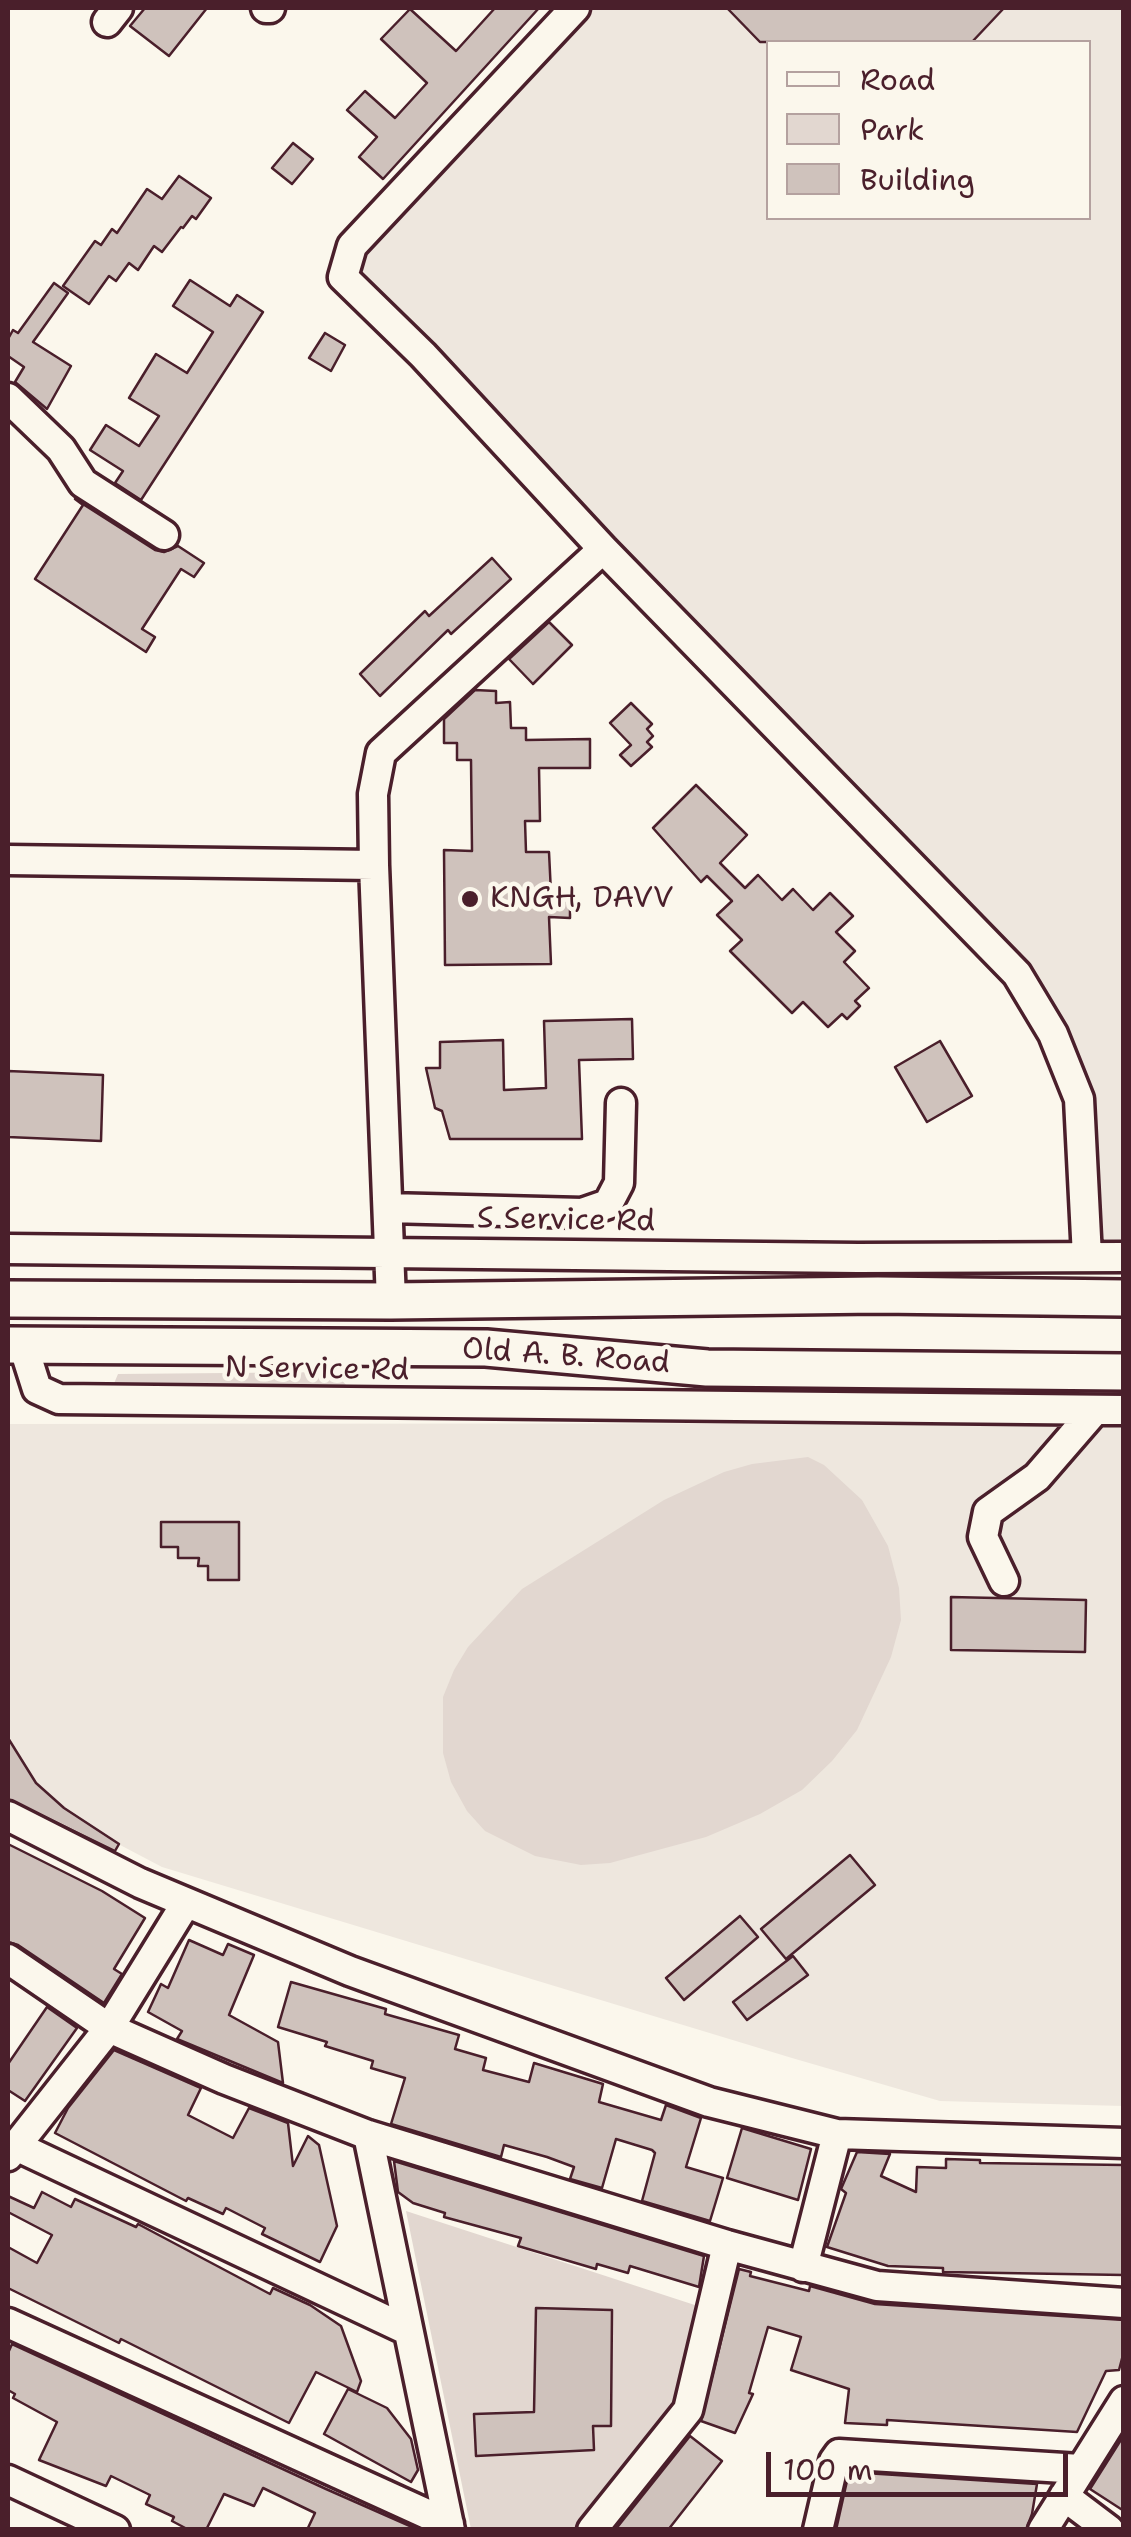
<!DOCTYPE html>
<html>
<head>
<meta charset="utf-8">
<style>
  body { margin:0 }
  #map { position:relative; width:1131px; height:2537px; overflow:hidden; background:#fbf7ec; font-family:"Shantell Sans",sans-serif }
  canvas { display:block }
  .frame { position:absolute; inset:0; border:10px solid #4a1f2b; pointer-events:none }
  .legend { position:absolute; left:766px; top:40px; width:325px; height:180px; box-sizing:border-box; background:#fbf7ec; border:2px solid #b4a19f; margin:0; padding:12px 18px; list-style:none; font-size:30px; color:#4a1f2b }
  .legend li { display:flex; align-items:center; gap:20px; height:50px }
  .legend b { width:50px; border:2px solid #b4a19f }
  .scale { position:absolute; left:766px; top:2452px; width:302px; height:45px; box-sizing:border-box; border:5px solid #4a1f2b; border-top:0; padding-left:12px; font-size:30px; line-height:35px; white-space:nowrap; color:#4a1f2b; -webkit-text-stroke:8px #fbf7ec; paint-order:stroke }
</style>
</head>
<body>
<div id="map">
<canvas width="1131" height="2537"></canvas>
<div class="frame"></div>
<ul class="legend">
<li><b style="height:12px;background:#fbf7ec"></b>Road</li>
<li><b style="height:28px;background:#e2d7d0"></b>Park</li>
<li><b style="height:28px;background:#cfc2bc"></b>Building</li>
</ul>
<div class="scale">100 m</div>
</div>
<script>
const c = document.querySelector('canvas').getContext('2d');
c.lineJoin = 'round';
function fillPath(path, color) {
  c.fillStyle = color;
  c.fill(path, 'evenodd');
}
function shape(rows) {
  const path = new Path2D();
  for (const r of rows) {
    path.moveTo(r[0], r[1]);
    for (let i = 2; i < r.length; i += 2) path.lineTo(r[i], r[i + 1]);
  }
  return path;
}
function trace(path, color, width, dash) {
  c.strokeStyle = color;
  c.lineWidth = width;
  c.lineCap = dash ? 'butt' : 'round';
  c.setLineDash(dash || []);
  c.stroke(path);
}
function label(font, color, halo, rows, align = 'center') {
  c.font = font + ' "Shantell Sans",sans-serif';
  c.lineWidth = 9;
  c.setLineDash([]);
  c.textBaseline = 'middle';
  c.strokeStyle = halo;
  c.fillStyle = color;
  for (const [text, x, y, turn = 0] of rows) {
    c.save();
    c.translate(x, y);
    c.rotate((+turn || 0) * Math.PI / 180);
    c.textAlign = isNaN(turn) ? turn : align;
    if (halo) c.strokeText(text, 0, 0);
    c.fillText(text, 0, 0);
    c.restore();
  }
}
fillPath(shape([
  [575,8,1123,8,1123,1241,1086,1243,1079,1099,1017,974,343,277],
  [768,42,1088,42,1088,218,768,218],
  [1123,1423,1123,2106,940,2101,792,2058,162,1867,8,1786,8,1424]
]), '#eee7de');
fillPath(shape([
  [334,1372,363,1403,107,1400,118,1374],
  [808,1457,824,1465,862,1500,888,1546,899,1588,901,1620,891,1657,857,1730,832,1761,802,1790,760,1814,706,1837,610,1863,581,1865,535,1856,485,1831,467,1811,451,1782,443,1753,443,1697,454,1670,468,1647,522,1589,664,1500,724,1472,752,1464],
  [406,2211,704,2308,686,2404,580,2529,471,2529]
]), '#e2d7d0');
const building = shape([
  [145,8,207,8,169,56,130,26,145,8],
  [495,8,539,8,383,179,359,157,377,137,347,110,365,91,395,118,427,83,381,39,410,9,456,51,495,8],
  [727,8,1004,8,972,42,760,42,727,8],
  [293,143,313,159,292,184,272,168,293,143],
  [179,176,211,198,196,219,192,216,183,228,181,227,162,252,154,246,138,270,129,263,116,281,109,276,89,304,63,286,95,241,101,245,112,229,117,233,147,189,162,199,179,176],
  [190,280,230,306,237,295,263,312,141,500,115,483,123,471,90,450,106,425,139,446,159,416,129,398,156,354,187,373,213,332,173,306,190,280],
  [54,283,68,293,33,342,71,366,47,409,15,382,24,367,8,356,8,339,13,330,18,333,54,283],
  [325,333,345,345,331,371,309,358,325,333],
  [75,499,155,550,164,552,178,546,204,563,194,577,181,569,142,629,155,637,146,652,35,579,83,505,75,499],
  [492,558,511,579,451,634,448,630,380,696,360,674,425,611,429,616,492,558],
  [549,622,572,645,533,684,509,659,549,622],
  [475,690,496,691,496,703,510,702,511,728,526,728,526,740,590,739,590,768,539,768,540,821,525,821,526,852,549,852,551,893,570,894,570,918,549,917,551,964,445,965,444,850,472,851,471,760,457,760,457,743,444,743,444,719,475,690],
  [631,703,652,724,647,729,653,736,647,742,652,747,631,766,620,755,631,745,610,723,631,703],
  [696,785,747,835,720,863,745,888,758,875,782,900,793,889,813,910,830,893,853,916,836,932,855,951,844,962,869,988,855,1001,860,1006,847,1019,842,1014,828,1027,803,1002,792,1013,730,951,742,940,717,915,732,901,707,876,701,882,653,828,696,785],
  [632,1019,633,1059,579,1060,582,1139,450,1139,442,1111,435,1108,426,1068,440,1068,440,1042,503,1040,504,1090,546,1088,544,1021,632,1019],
  [940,1041,972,1096,927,1122,895,1067,940,1041],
  [8,1071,103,1075,101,1141,8,1137,8,1071],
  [161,1522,239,1522,239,1580,208,1580,208,1566,198,1566,199,1558,178,1558,178,1547,161,1547,161,1522],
  [951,1597,1086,1600,1085,1652,951,1650,951,1597],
  [8,1738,36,1783,64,1808,119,1844,115,1851,8,1799,8,1738],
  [8,1844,102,1891,145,1918,114,1969,122,1974,104,2003,18,1945,8,1942,8,1844],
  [850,1855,875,1885,786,1959,761,1929,850,1855],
  [740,1916,758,1937,684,2000,666,1978,740,1916],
  [189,1940,223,1955,228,1944,254,1955,229,2015,278,2042,283,2083,177,2039,182,2031,148,2012,161,1984,168,1988,189,1940],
  [793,1956,808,1975,747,2020,733,2002,793,1956],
  [291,1982,386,2009,385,2014,459,2035,455,2049,486,2058,483,2070,529,2082,534,2063,603,2084,599,2102,661,2120,666,2105,701,2118,686,2167,723,2178,710,2221,642,2201,655,2153,652,2150,616,2139,602,2188,570,2179,574,2167,547,2157,504,2145,501,2157,391,2124,405,2078,371,2068,373,2061,325,2046,327,2042,278,2027,291,1982],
  [47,2007,77,2028,25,2101,8,2090,8,2064,47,2007],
  [114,2050,201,2088,188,2115,233,2138,249,2108,288,2123,293,2166,308,2136,319,2145,337,2226,320,2262,262,2234,265,2228,226,2208,223,2214,188,2198,186,2201,55,2133,68,2108,114,2050],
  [742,2128,811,2149,798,2200,727,2178,742,2128],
  [857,2152,890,2154,881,2176,916,2192,917,2167,946,2168,946,2159,980,2160,980,2163,1124,2165,1124,2275,943,2272,943,2268,888,2266,827,2247,846,2193,841,2189,857,2152],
  [394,2161,704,2256,699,2287,630,2266,628,2273,597,2264,596,2269,518,2246,521,2238,444,2217,445,2213,413,2203,398,2192,394,2161],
  [42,2192,71,2207,75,2199,136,2227,138,2224,270,2294,273,2288,310,2305,341,2326,361,2381,357,2392,316,2372,289,2423,121,2339,119,2343,8,2288,8,2247,37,2263,52,2235,8,2212,8,2196,34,2208,42,2192],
  [739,2269,751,2272,750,2276,809,2291,810,2286,875,2304,1124,2320,1124,2351,1119,2370,1106,2371,1077,2432,887,2420,887,2425,845,2423,849,2389,791,2370,801,2337,768,2327,749,2393,753,2394,735,2433,701,2421,739,2269],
  [536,2308,612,2310,611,2426,593,2426,594,2450,476,2456,474,2414,534,2412,536,2308],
  [12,2344,326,2489,419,2530,307,2530,315,2513,263,2488,254,2506,224,2494,206,2530,189,2530,172,2521,174,2517,146,2504,150,2495,111,2476,106,2486,39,2460,57,2422,13,2398,15,2394,8,2390,8,2353,12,2344],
  [348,2389,387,2408,411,2439,418,2470,411,2482,324,2434,348,2389],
  [1124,2435,1124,2511,1090,2489,1124,2435],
  [690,2436,722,2461,668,2530,615,2530,690,2436],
  [849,2472,1037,2484,1032,2514,1026,2530,836,2530,849,2472]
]);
fillPath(building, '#cfc2bc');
trace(building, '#4a1f2b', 2.5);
const minor = shape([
  [266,8,270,8],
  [575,8,352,246,343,277,423,355,603,549,1017,974,1053,1034,1079,1099,1087,1257],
  [107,22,118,8],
  [8,398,61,449,83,483,164,535],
  [8,860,374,865],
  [388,1208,582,1213,608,1204,619,1183,621,1103],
  [8,1249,858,1258,1124,1257],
  [391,1301,374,865,373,794,381,753,603,549],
  [23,1345,37,1389,59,1399,1124,1410],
  [1004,1581,983,1537,988,1512,1037,1477,1095,1410],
  [8,1816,140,1883,350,1971,709,2102,837,2134,1124,2143],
  [8,1959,109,2028,224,2079,368,2135,727,2245,877,2286,1124,2303],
  [368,2135,450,2530],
  [16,2146,407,2330],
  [8,2156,109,2028,186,1903],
  [803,2267,837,2134],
  [8,2323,449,2524],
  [8,2480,115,2530],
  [1064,2496,1109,2530],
  [592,2530,688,2410,727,2245],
  [818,2530,834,2461,839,2454,1080,2469],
  [1043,2530,1124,2401]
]);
const major = shape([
  [8,1299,391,1301,878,1295,1124,1298],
  [8,1345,486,1348,707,1368,1124,1372]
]);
trace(minor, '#4a1f2b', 35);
trace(major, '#4a1f2b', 42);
trace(minor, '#fbf7ec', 28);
trace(major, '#fbf7ec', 35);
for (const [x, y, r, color] of [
  [470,899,10,"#4a1f2b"]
]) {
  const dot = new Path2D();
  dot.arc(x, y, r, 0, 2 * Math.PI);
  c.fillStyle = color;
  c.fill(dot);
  trace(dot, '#fbf7ec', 4);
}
label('30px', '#4a1f2b', '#fbf7ec', [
  ["KNGH, DAVV",490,899]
], 'left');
label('30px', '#4a1f2b', '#fbf7ec', [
  ["S Service Rd",566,1221,1],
  ["Old A. B. Road",566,1357,4],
  ["N Service Rd",317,1370,1]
]);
</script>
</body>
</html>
